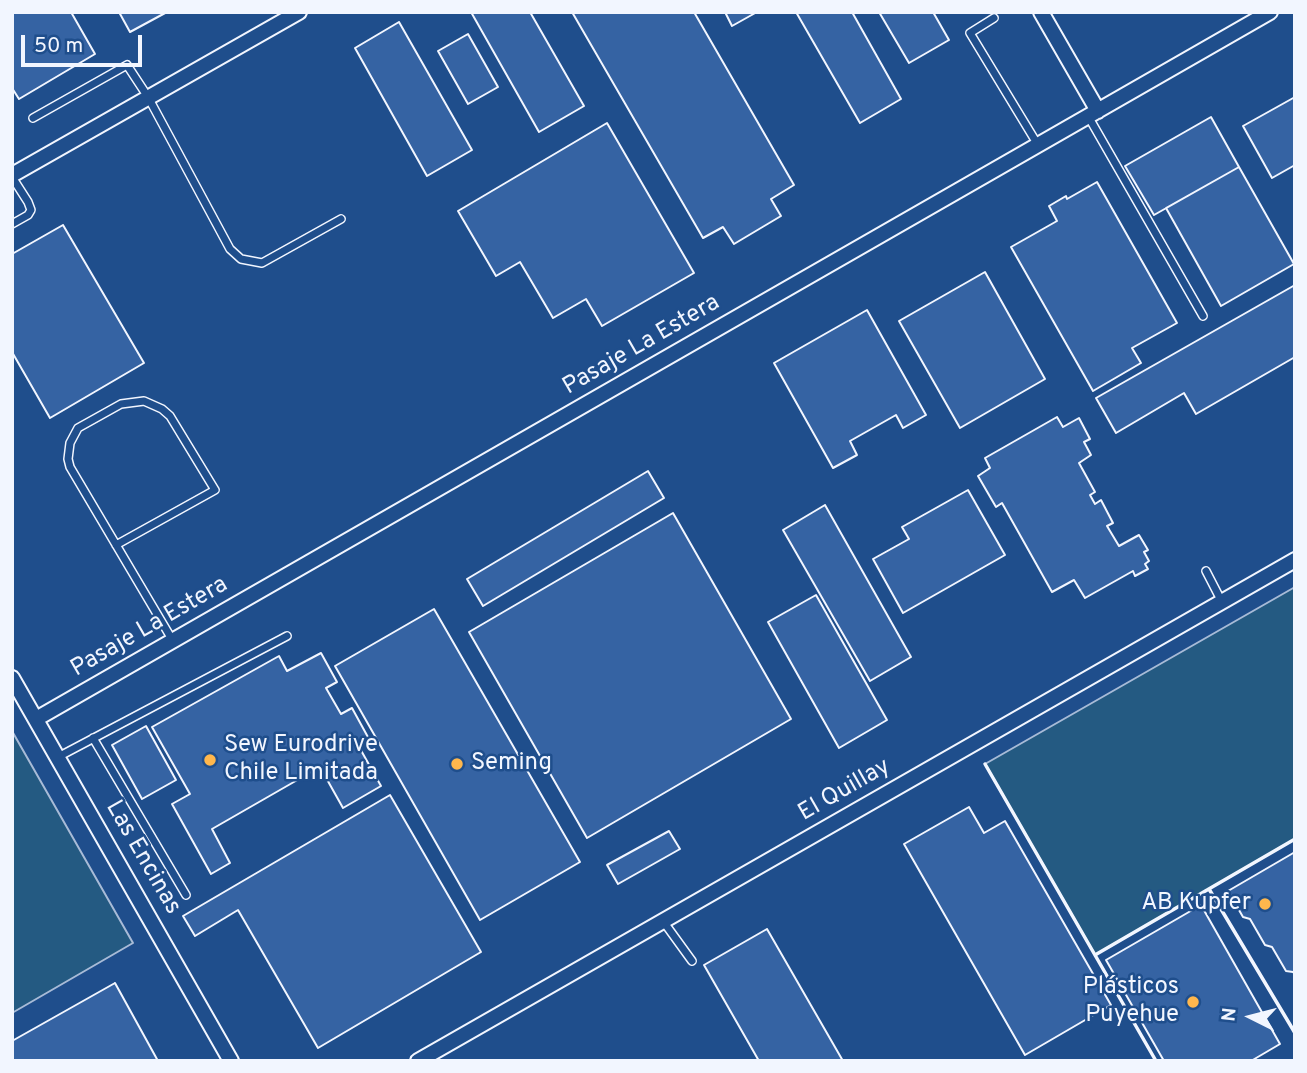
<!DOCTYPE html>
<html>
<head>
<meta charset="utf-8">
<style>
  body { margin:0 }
  #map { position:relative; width:1307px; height:1073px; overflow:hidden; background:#1f4e8c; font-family:Overpass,sans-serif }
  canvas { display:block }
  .frame { position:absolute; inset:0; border:14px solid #f2f6ff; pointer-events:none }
  .north { position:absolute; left:1216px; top:982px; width:70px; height:70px; -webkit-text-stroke:5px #1f4e8c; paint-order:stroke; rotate:276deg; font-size:19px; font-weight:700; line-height:28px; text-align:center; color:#f2f6ff }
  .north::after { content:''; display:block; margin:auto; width:24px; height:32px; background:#f2f6ff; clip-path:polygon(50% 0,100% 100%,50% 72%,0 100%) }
  .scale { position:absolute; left:21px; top:35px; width:121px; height:32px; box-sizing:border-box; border:4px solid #f2f6ff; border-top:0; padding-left:9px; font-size:21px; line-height:24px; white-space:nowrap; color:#f2f6ff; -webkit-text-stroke:5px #1f4e8c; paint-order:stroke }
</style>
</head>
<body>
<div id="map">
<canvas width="1307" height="1073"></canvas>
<div class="frame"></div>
<div class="north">N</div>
<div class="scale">50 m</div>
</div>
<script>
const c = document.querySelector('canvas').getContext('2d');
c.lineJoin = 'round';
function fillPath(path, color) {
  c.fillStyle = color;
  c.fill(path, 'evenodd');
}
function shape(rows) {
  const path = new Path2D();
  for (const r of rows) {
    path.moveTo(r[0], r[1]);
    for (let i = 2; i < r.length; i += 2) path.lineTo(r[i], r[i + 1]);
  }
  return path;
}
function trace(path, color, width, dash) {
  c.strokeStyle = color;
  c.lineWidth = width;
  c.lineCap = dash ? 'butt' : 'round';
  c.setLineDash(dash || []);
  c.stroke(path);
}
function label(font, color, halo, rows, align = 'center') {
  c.font = font + ' Overpass,sans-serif';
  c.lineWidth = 5;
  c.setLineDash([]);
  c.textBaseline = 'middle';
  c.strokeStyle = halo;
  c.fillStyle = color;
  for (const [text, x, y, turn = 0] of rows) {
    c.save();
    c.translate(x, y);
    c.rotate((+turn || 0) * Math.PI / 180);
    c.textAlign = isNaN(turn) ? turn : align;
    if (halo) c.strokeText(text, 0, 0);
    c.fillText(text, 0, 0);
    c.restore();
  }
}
const green = shape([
  [1295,587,1295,839,1095,955,985,764,1295,587],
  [12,731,133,943,12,1013,12,731]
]);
fillPath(green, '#245a82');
trace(green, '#a8bbd7', 2);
const building = shape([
  [12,12,71,12,95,54,19,99,12,88,12,12],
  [119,12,167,12,130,32,119,12],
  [471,12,530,12,584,106,539,132,471,12],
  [572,12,694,12,794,185,771,199,781,216,734,244,723,227,703,238,572,12],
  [725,12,757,12,732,26,725,12],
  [796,12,852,12,901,99,860,123,796,12],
  [879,12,933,12,949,40,909,63,879,12],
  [399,22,472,150,427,176,355,48,399,22],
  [468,34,498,87,468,104,438,51,468,34],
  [1295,97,1295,165,1272,178,1243,126,1295,97],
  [1211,117,1239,167,1154,215,1125,166,1211,117],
  [607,123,694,273,602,326,586,299,553,318,520,262,496,276,458,211,607,123],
  [1239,167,1294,264,1221,306,1166,208,1239,167],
  [1097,182,1177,323,1132,348,1141,363,1093,391,1011,247,1057,221,1049,206,1066,196,1067,199,1097,182],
  [63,225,144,363,50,418,12,352,12,254,63,225],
  [985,272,1045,379,960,428,899,321,985,272],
  [1295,285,1295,357,1196,414,1184,393,1116,433,1096,398,1295,285],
  [867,310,926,415,903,428,896,415,850,441,857,455,833,468,774,363,867,310],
  [1057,417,1063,427,1079,418,1090,439,1084,442,1091,455,1079,463,1095,492,1090,495,1095,504,1101,500,1113,523,1107,526,1119,546,1139,535,1148,550,1144,552,1149,561,1145,564,1148,569,1135,576,1133,571,1085,598,1074,580,1052,592,1002,503,996,507,978,476,990,468,985,458,1057,417],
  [648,471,664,498,483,606,467,579,648,471],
  [968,490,1005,555,903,613,873,559,909,539,902,527,968,490],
  [825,505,911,657,870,681,783,530,825,505],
  [673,513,791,719,587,838,469,632,673,513],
  [816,595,887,720,839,748,768,622,816,595],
  [434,609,580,862,480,920,335,666,434,609],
  [321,653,337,682,326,688,341,714,352,708,369,739,358,745,381,786,343,808,320,767,212,829,230,863,211,874,172,804,190,794,152,727,279,656,287,671,321,653],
  [146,726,176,780,142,799,112,745,146,726],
  [390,795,481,952,318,1048,238,910,195,936,183,916,390,795],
  [969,807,984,833,1005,821,1111,1005,1025,1055,904,844,969,807],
  [669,831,680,849,618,884,607,865,669,831],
  [1295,852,1295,974,1293,972,1286,971,1272,947,1265,945,1250,919,1243,917,1228,891,1295,852],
  [1201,905,1280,1044,1251,1061,1164,1061,1106,960,1201,905],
  [767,929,843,1061,759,1061,704,965,767,929],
  [115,983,158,1061,12,1061,12,1041,115,983]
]);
fillPath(building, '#3563a3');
trace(building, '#f2f6ff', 2);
const service = shape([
  [994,18,970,33,1038,145],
  [1088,116,1203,316],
  [33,118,127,65,148,97,230,249,241,259,262,263,341,219],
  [12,177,28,202,31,210,28,215,12,224],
  [116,545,215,490,170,416,162,409,144,401,121,404,78,428,70,443,68,459,70,467,173,641],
  [1206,571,1222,602],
  [93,738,186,895],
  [58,757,287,636],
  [663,921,692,961]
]);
const minor = shape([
  [1041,12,1098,111],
  [12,175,299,12],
  [12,678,231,1061],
  [36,719,1270,12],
  [418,1061,1295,560]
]);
trace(service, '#f2f6ff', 10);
trace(minor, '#f2f6ff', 18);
trace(service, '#1f4e8c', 7);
trace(minor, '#1f4e8c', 14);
trace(shape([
  [985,764,1156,1061],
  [1209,889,1295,1033],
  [1095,955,1295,839]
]), '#f2f6ff', 3.5);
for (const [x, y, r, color] of [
  [210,760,7,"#ffb74d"],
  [457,764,7,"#ffb74d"],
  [1265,904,7,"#ffb74d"],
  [1193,1002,7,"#ffb74d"]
]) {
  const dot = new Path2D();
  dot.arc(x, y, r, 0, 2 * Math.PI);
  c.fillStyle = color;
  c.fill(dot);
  trace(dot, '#1f4e8c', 2.5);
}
label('24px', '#f2f6ff', '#1f4e8c', [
  ["Pasaje La Estera",642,346,-30],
  ["Pasaje La Estera",150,628,-30],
  ["El Quillay",845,791,-30],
  ["Las Encinas",142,858,60]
]);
label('24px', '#f2f6ff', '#1f4e8c', [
  ["Sew Eurodrive",224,746],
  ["Chile Limitada",224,774],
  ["Seming",471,764],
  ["AB Kupfer",1251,904,"right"],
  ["Plásticos",1179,988,"right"],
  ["Puyehue",1179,1016,"right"]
], 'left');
</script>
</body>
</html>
